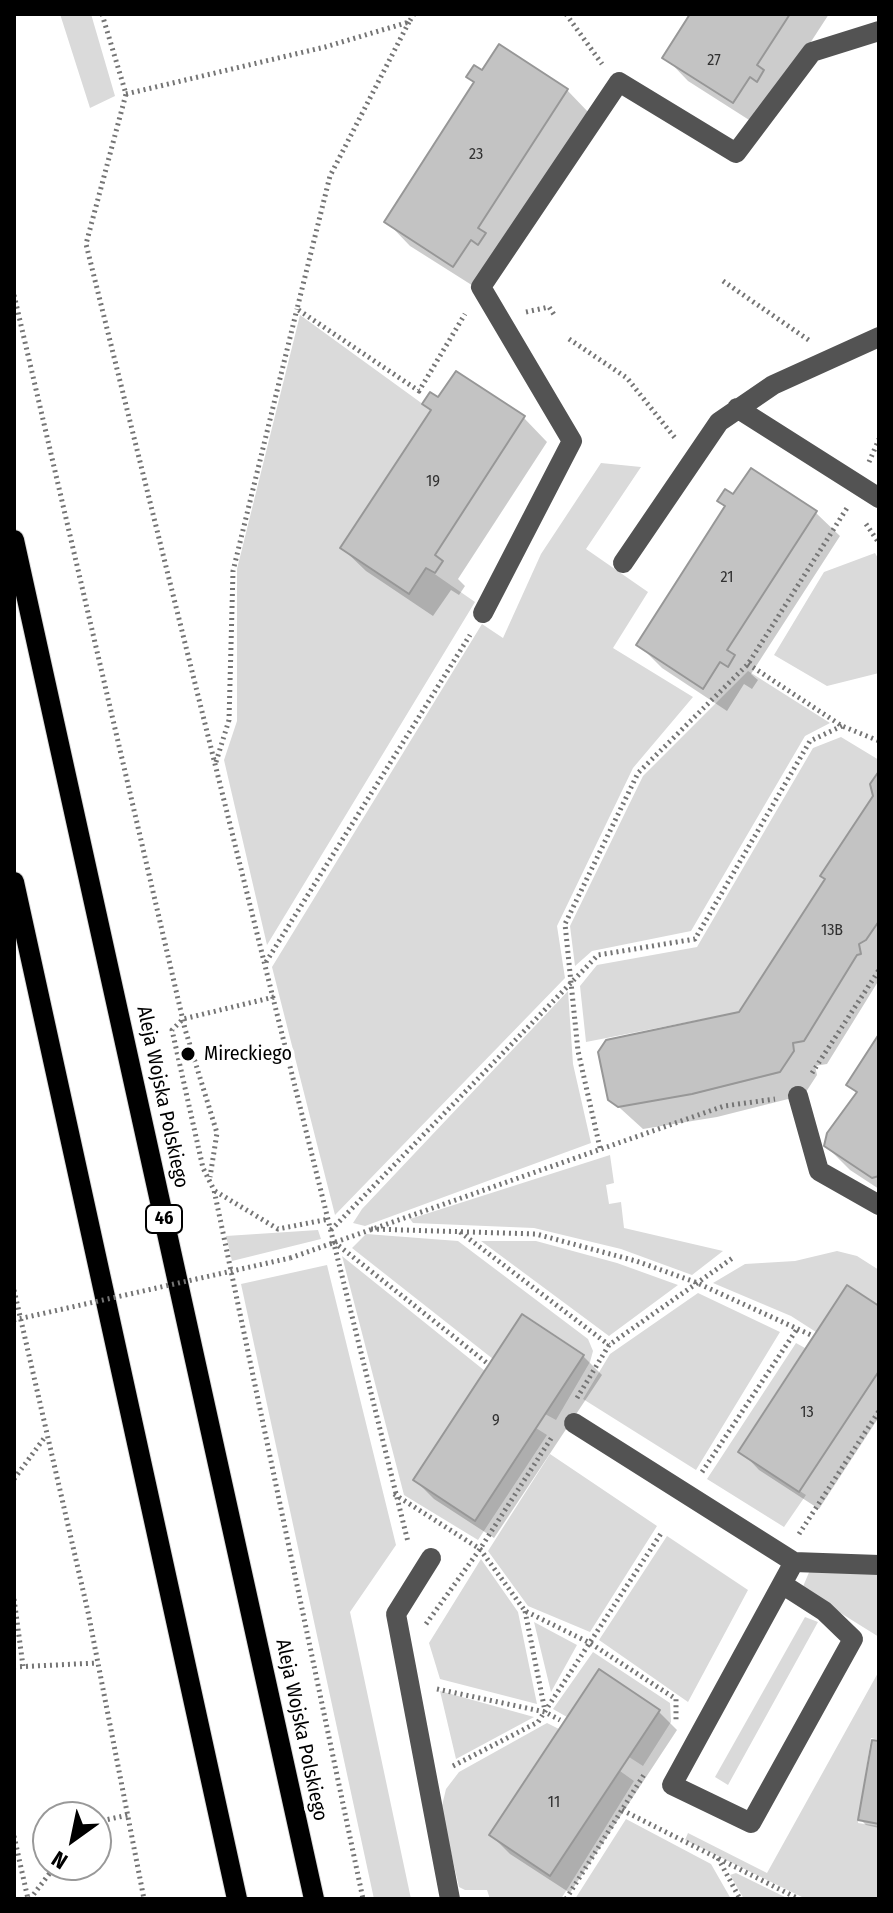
<!DOCTYPE html>
<html>
<head>
<meta charset="utf-8">
<style>
  body { margin:0 }
  #map { position:relative; width:893px; height:1913px; overflow:hidden; background:#fff; font-family:"Fira Sans Condensed",sans-serif }
  canvas { display:block }
  .frame { position:absolute; inset:0; border:16px solid #000; pointer-events:none }
  .north { position:absolute; left:32px; top:1801px; width:80px; height:80px; box-sizing:border-box; background:#fff; border:2px solid #999; border-radius:50%; rotate:213deg; font-size:22px; font-weight:700; line-height:32px; text-align:center; color:#000 }
  .north::after { content:''; display:block; margin:auto; width:28px; height:36px; background:#000; clip-path:polygon(50% 0,100% 100%,50% 72%,0 100%) }
</style>
</head>
<body>
<div id="map">
<canvas width="893" height="1913"></canvas>
<div class="frame"></div>
<div class="north">N</div>
</div>
<script>
const c = document.querySelector('canvas').getContext('2d');
c.lineJoin = 'round';
function fillPath(path, color) {
  c.fillStyle = color;
  c.fill(path, 'evenodd');
}
function shape(rows) {
  const path = new Path2D();
  for (const r of rows) {
    path.moveTo(r[0], r[1]);
    for (let i = 2; i < r.length; i += 2) path.lineTo(r[i], r[i + 1]);
  }
  return path;
}
function trace(path, color, width, dash) {
  c.strokeStyle = color;
  c.lineWidth = width;
  c.lineCap = dash ? 'butt' : 'round';
  c.setLineDash(dash || []);
  c.stroke(path);
}
function label(font, color, halo, rows, align = 'center') {
  c.font = font + ' "Fira Sans Condensed",sans-serif';
  c.lineWidth = 7;
  c.setLineDash([]);
  c.textBaseline = 'middle';
  c.strokeStyle = halo;
  c.fillStyle = color;
  for (const [text, x, y, turn = 0] of rows) {
    c.save();
    c.translate(x, y);
    c.rotate((+turn || 0) * Math.PI / 180);
    c.textAlign = isNaN(turn) ? turn : align;
    if (halo) c.strokeText(text, 0, 0);
    c.fillText(text, 0, 0);
    c.restore();
  }
}
fillPath(shape([
  [60,14,91,14,115,96,90,108],
  [300,315,431,410,340,548,409,594,426,568,475,602,267,945,224,760,237,721,237,569],
  [601,463,641,467,586,549,648,592,613,648,693,697,633,768,557,926,565,978,335,1215,272,967,482,624,503,638,541,554],
  [875,553,879,560,879,673,827,686,774,655,824,572],
  [748,671,830,723,805,736,691,931,592,951,575,966,570,926,643,776],
  [841,737,879,760,873,796,821,875,825,879,739,1012,586,1042,580,986,597,965,697,947,813,748],
  [568,991,573,1064,591,1143,365,1226,353,1223,362,1209],
  [610,1155,614,1183,606,1185,609,1204,621,1202,624,1228,723,1251,692,1275,621,1249,534,1228,413,1223,410,1219],
  [318,1230,321,1239,232,1261,226,1236],
  [366,1234,458,1241,588,1339,593,1351,590,1362,556,1420,545,1414,584,1354,523,1314,493,1359,352,1248],
  [481,1241,536,1241,617,1263,678,1285,609,1336],
  [837,1251,857,1256,879,1270,879,1306,847,1285,816,1332,791,1316,713,1283,745,1264,795,1261],
  [342,1256,485,1371,413,1480,475,1520,536,1428,547,1435,478,1540,404,1495],
  [327,1265,396,1545,350,1612,411,1899,374,1899,241,1284],
  [698,1293,780,1332,696,1470,583,1399,610,1354],
  [796,1343,805,1348,738,1451,806,1495,784,1527,707,1479],
  [550,1454,657,1526,590,1632,528,1606,488,1551],
  [667,1536,748,1590,688,1702,599,1640],
  [481,1559,518,1612,537,1704,440,1679,429,1643],
  [810,1570,879,1574,879,1637,802,1589],
  [805,1617,818,1622,728,1785,715,1777],
  [534,1622,577,1645,551,1692],
  [593,1652,670,1703,671,1722,643,1766,629,1757,660,1710,599,1669,567,1717,553,1709],
  [879,1671,879,1740,871,1738,858,1823,879,1826,878,1899,806,1899,685,1840,688,1833,767,1873],
  [440,1691,534,1717,456,1759],
  [547,1723,559,1729,489,1835,550,1876,620,1771,634,1781,561,1899,490,1899,487,1890,465,1890,459,1887,441,1810,446,1789,459,1772],
  [626,1819,711,1864,731,1899,575,1899],
  [736,1873,789,1899,744,1899,730,1875]
]), '#dadada');
fillPath(shape([
  [693,14,829,14,757,125,688,81,665,57],
  [482,73,567,90,590,114,478,289,410,246,387,222,475,84,468,77],
  [456,374,524,418,547,442,458,579,465,586,459,595,451,590,433,616,366,571,342,548,432,411,425,404,439,400],
  [751,470,816,513,840,536,751,674,758,680,752,689,744,684,727,711,662,668,639,645,727,508,720,501,734,497],
  [879,775,879,980,827,1064,815,1066,817,1075,804,1095,717,1117,643,1129,610,1099,741,1014,827,880,875,796],
  [879,1034,879,1189,850,1170,826,1146,858,1094,849,1085,870,1057,870,1047],
  [879,1308,879,1417,819,1509,759,1470,741,1451],
  [583,1356,602,1375,494,1538,434,1499,415,1480],
  [659,1712,677,1730,570,1893,510,1854,491,1835],
  [879,1743,879,1828,866,1825,860,1819]
]), '#0003');
const building = shape([
  [690,14,790,14,757,65,764,70,757,82,750,77,733,103,662,58,690,14],
  [499,44,568,89,478,228,486,233,478,245,471,240,453,267,384,222,474,82,466,77,474,65,482,70,499,44],
  [456,371,525,416,435,555,443,561,435,573,426,568,409,594,340,548,431,410,422,404,430,392,438,397,456,371],
  [751,468,817,511,727,650,735,655,728,667,720,662,703,689,636,645,725,506,717,501,725,489,733,494,751,468],
  [879,771,879,921,866,940,859,944,861,954,857,955,804,1041,793,1043,794,1051,780,1072,692,1094,618,1107,608,1100,598,1052,606,1040,739,1012,825,879,820,876,873,796,870,784,879,771],
  [879,1034,879,1176,872,1178,824,1146,827,1133,857,1092,846,1085,879,1034],
  [847,1285,879,1306,879,1371,799,1492,738,1452,847,1285],
  [522,1314,584,1355,475,1521,413,1480,522,1314],
  [599,1669,660,1710,550,1876,489,1835,599,1669],
  [872,1740,879,1741,879,1824,858,1820,872,1740]
]);
fillPath(building, '#c3c3c3');
trace(building, '#979797', 2);
const major = shape([
  [14,540,314,1899],
  [14,882,237,1899]
]);
trace(major, '#dbdbdb', 22);
trace(shape([
  [102,14,126,94,86,244,408,1542],
  [566,14,602,64],
  [409,22,330,176,297,309,419,391,465,314],
  [126,94,325,47,409,22,414,14],
  [723,281,810,341],
  [14,295,185,1029,217,1133,210,1177],
  [526,312,549,307,555,316],
  [569,339,627,378,675,438],
  [869,462,879,439],
  [866,524,879,543],
  [748,664,842,726,879,741],
  [216,762,229,720,233,571,297,309],
  [266,962,470,635],
  [274,997,183,1019,172,1030,203,1168,214,1190,363,1899],
  [812,1073,879,970],
  [600,1148,578,1051,565,924,638,773,748,664,847,508],
  [215,1191,278,1229,329,1219],
  [371,1229,536,1234,636,1261,695,1282,811,1335],
  [331,1230,598,955,695,939,810,741,842,726],
  [460,1232,609,1345],
  [334,1242,487,1363],
  [290,1258,724,1106,775,1099],
  [14,1290,88,1612,144,1899],
  [577,1398,609,1345,734,1257],
  [702,1472,797,1329],
  [14,1479,45,1437],
  [394,1494,480,1549,525,1611,590,1643,676,1699,676,1720],
  [799,1534,879,1411],
  [14,1599,23,1666],
  [525,1611,545,1711],
  [426,1624,480,1549,552,1437],
  [14,1667,97,1663],
  [437,1689,545,1712,560,1720],
  [453,1766,538,1722,662,1532],
  [622,1810,799,1899],
  [96,1822,128,1815],
  [14,1836,28,1899],
  [718,1858,740,1899],
  [30,1899,56,1865],
  [566,1899,645,1773]
]), '#757575', 5, [2, 4]);
trace(shape([
  [737,408,879,498],
  [623,563,719,422,773,385,879,337],
  [483,613,572,441,481,287,619,82,736,153,812,52,879,31],
  [798,1096,819,1171,879,1205],
  [574,1423,794,1562,782,1584,672,1785,751,1823,853,1639,824,1611,782,1584],
  [431,1558,396,1614,450,1899],
  [794,1562,879,1565]
]), '#535353', 20);
trace(major, '#000', 20);
trace(shape([
  [14,1320,290,1258]
]), '#757575', 5, [2, 4]);
for (const [x, y, r, color] of [
  [188,1054,8,"#000"]
]) {
  const dot = new Path2D();
  dot.arc(x, y, r, 0, 2 * Math.PI);
  c.fillStyle = color;
  c.fill(dot);
  trace(dot, '#fff', 3);
}
label('16px', '#313131', null, [
  ["27",714,61],
  ["23",476,155],
  ["19",433,482],
  ["21",727,578],
  ["13B",832,931],
  ["13",807,1413],
  ["9",496,1421],
  ["11",554,1803]
]);
for (const [x, y, w] of [
  [164,1219,36]
]) {
  const box = new Path2D();
  box.roundRect(x - w / 2, y - 14, w, 28, 6);
  c.fillStyle = '#fff';
  c.fill(box);
  trace(box, '#000', 2);
}
label('bold 18px', '#000', null, [
  ["46",164,1219]
]);
label('20px', '#000', '#fff', [
  ["Mireckiego",204,1054]
], 'left');
label('20px', '#000', '#fff', [
  ["Aleja Wojska Polskiego",162,1097,78],
  ["Aleja Wojska Polskiego",301,1730,78]
]);
</script>
</body>
</html>
